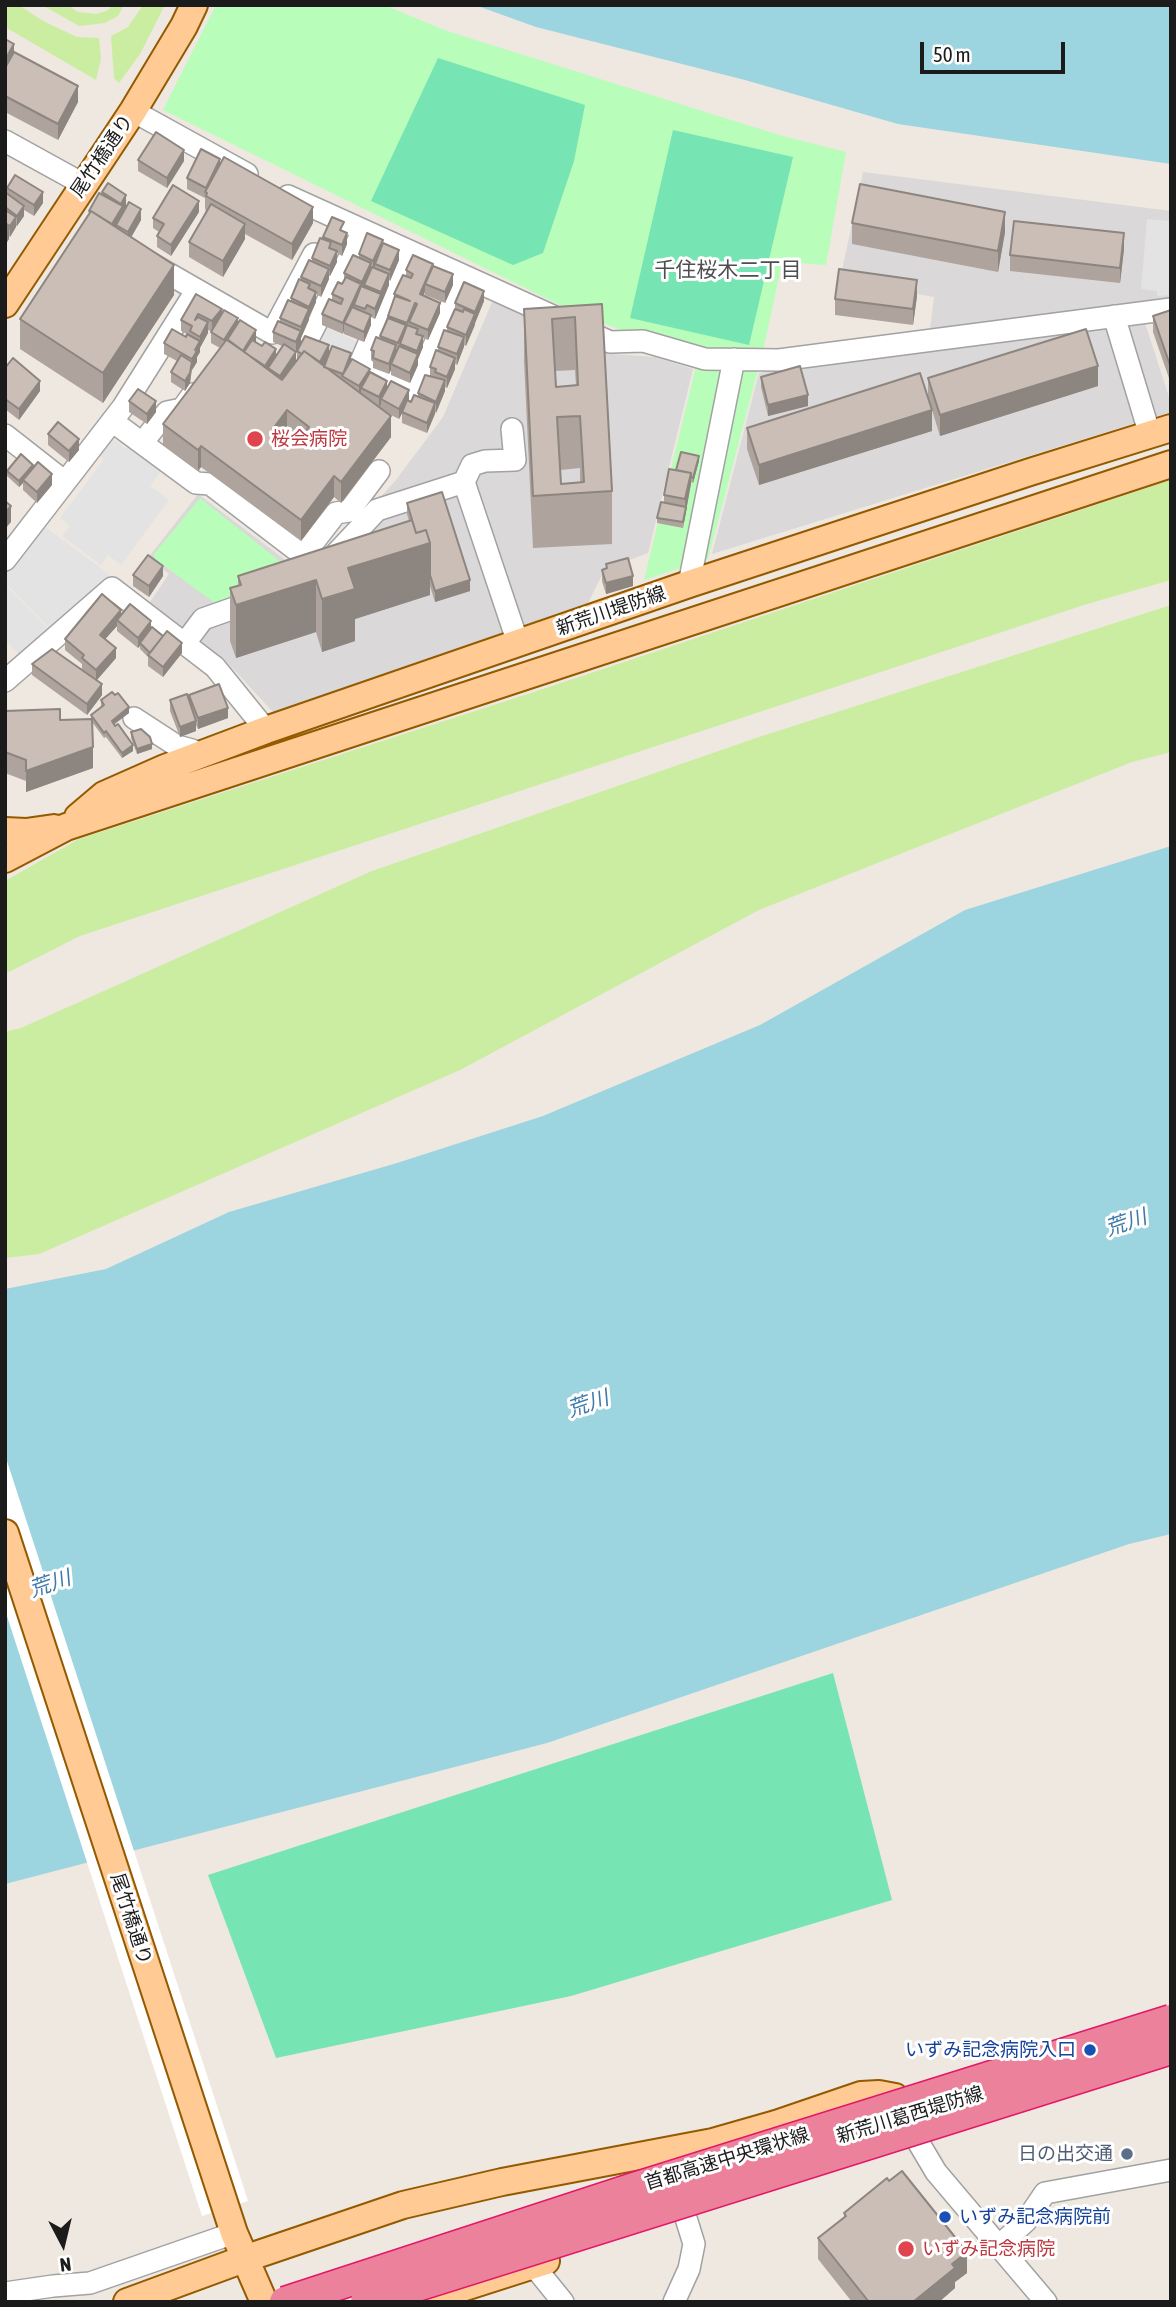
<!DOCTYPE html>
<html>
<head>
<meta charset="utf-8">
<style>
  body { margin:0 }
  #map { position:relative; width:1176px; height:2307px; overflow:hidden; background:#eee8e0; font-family:"Asap Condensed",sans-serif }
  canvas { display:block }
  .frame { position:absolute; inset:0; border:7px solid #1b1b1b; pointer-events:none }
  .north { position:absolute; left:28px; top:2209px; width:70px; height:70px; -webkit-text-stroke:5px #fff; paint-order:stroke; rotate:173deg; font-size:19px; font-weight:700; line-height:28px; text-align:center; color:#1b1b1b }
  .north::after { content:''; display:block; margin:auto; width:24px; height:32px; background:#1b1b1b; clip-path:polygon(50% 0,100% 100%,50% 72%,0 100%) }
  .scale { position:absolute; left:920px; top:42px; width:145px; height:32px; box-sizing:border-box; border:4px solid #1b1b1b; border-top:0; padding-left:9px; font-size:21px; line-height:24px; white-space:nowrap; color:#1b1b1b; -webkit-text-stroke:5px #fff; paint-order:stroke }
</style>
</head>
<body>
<div id="map">
<canvas width="1176" height="2307"></canvas>
<div class="frame"></div>
<div class="north">N</div>
<div class="scale">50 m</div>
</div>
<script>
const c = document.querySelector('canvas').getContext('2d');
c.lineJoin = 'round';
function fillPath(path, color) {
  c.fillStyle = color;
  c.fill(path, 'evenodd');
}
function shape(rows) {
  const path = new Path2D();
  for (const r of rows) {
    path.moveTo(r[0], r[1]);
    for (let i = 2; i < r.length; i += 2) path.lineTo(r[i], r[i + 1]);
  }
  return path;
}
function trace(path, color, width, dash) {
  c.strokeStyle = color;
  c.lineWidth = width;
  c.lineCap = dash ? 'butt' : 'round';
  c.setLineDash(dash || []);
  c.stroke(path);
}
function label(font, color, halo, rows, align = 'center') {
  c.font = font + ' "Asap Condensed","Noto Sans JP",sans-serif';
  c.lineWidth = 6;
  c.setLineDash([]);
  c.textBaseline = 'middle';
  c.strokeStyle = halo;
  c.fillStyle = color;
  for (const [text, x, y, turn = 0] of rows) {
    c.save();
    c.translate(x, y);
    c.rotate((+turn || 0) * Math.PI / 180);
    c.textAlign = isNaN(turn) ? turn : align;
    if (halo) c.strokeText(text, 0, 0);
    c.fillText(text, 0, 0);
    c.restore();
  }
}
fillPath(shape([
  [863,172,1171,211,1171,315,1144,320,1171,403,1171,412,712,554,759,373,927,352,934,297,840,280],
  [493,300,613,354,655,357,693,369,648,553,605,569,588,603,273,712,224,659,150,602,169,574,148,558,198,494,308,577,396,480,443,417]
]), '#dad8d8');
fillPath(shape([
  [5,5,19,5,43,21,77,37,99,38,101,59,96,80,5,27],
  [42,5,68,5,78,12,97,14,108,10,113,5,124,5,118,16,105,23,79,26],
  [143,5,165,5,140,54,119,83,114,78,111,36,128,27],
  [1171,480,1171,580,1087,604,80,936,5,974,5,881,79,839,537,691],
  [1171,605,1171,752,1132,762,759,910,460,1070,39,1254,5,1258,5,1032,21,1028,372,871,759,737]
]), '#cbeda1');
fillPath(shape([
  [216,5,384,5,447,31,779,135,846,152,826,265,782,262,764,347,708,559,644,580,700,350,626,332,566,308,163,110],
  [200,498,300,577,216,604,155,559,154,554]
]), '#b8fdb9');
fillPath(shape([
  [438,58,585,105,574,161,543,253,513,265,371,201],
  [673,130,793,157,749,345,630,318],
  [833,1673,892,1900,571,1996,276,2058,208,1875]
]), '#77e4b3');
fillPath(shape([
  [1147,219,1171,221,1171,295,1157,296,1157,291,1141,289],
  [321,325,365,345,357,364,312,344],
  [112,438,126,449,129,446,162,470,150,486,169,500,121,565,108,555,101,565,62,536,70,526,60,518,104,459,99,455],
  [41,524,109,574,93,594,52,631,5,582,5,568],
  [5,584,51,632,21,656,5,640]
]), '#e3e3e3');
fillPath(shape([
  [475,5,1171,5,1171,164,898,124,745,80,536,27],
  [1171,846,1171,1534,1129,1544,547,1743,5,1884,5,1289,106,1269,229,1212,397,1163,543,1116,760,1025,965,910]
]), '#9cd4df');
fillPath(shape([
  [5,1455,248,2201,202,2216,5,1610]
]), '#fff');
const minor = shape([
  [133,111,247,174],
  [5,141,83,184],
  [288,196,610,342,643,341,705,359,779,360,1171,309],
  [409,251,359,366,414,392,464,276],
  [150,263,272,333,314,254],
  [1114,316,1150,435],
  [308,339,363,231],
  [112,421,196,483,210,484,295,549,309,548,336,513,349,511,379,471],
  [5,435,65,482],
  [142,443,167,412,182,409,193,394],
  [464,482,472,465,485,461,515,460,512,429],
  [5,560,123,407,196,291],
  [329,561,377,510,464,482,518,643],
  [689,584,734,359],
  [185,643,203,619,257,600],
  [5,681,112,588,215,667,266,730],
  [134,718,177,746,192,750,197,755],
  [917,2140,936,2172,1046,2302],
  [999,2246,1026,2221,1045,2193,1171,2170],
  [533,2265,563,2302],
  [5,2293,53,2286,90,2283,234,2233],
  [674,2302,689,2269,694,2244,685,2215]
]);
const major = shape([
  [5,304,133,111,184,26,194,5],
  [78,817,104,795,165,768,266,730,689,584,1030,472,1171,428],
  [5,831,26,832,54,828],
  [5,859,66,827,1171,464],
  [5,1533,234,2233,264,2302],
  [127,2302,244,2259,403,2205,502,2182,713,2142,776,2124,861,2095,879,2094,895,2097,903,2107,908,2116],
  [418,2302,546,2261]
]);
trace(minor, '#a2a2a2', 24);
trace(major, '#935a00', 30);
trace(minor, '#fff', 21);
trace(major, '#ffca94', 26);
const highwayBridge = shape([
  [285,2302,634,2188,1171,2020],
  [366,2302,1171,2049]
]);
trace(highwayBridge, '#e21768', 33, []);
trace(highwayBridge, '#ec819b', 30);
fillPath(shape([
  [5,39,14,52,78,102,58,140,5,112],
  [138,160,184,161,167,188,138,171],
  [220,164,313,223,292,260,245,234,245,239,223,277,189,257,189,242,206,212,205,208,205,198,187,189,187,178],
  [7,188,43,203,34,216,24,210,24,216,17,226,16,226,10,237,9,236,9,239,5,245,5,192,7,193],
  [102,192,126,206,123,213,141,220,131,237,174,295,103,403,20,349,20,319,89,214,89,211,102,194],
  [199,212,171,256,157,247,157,236,159,232,153,228,153,218],
  [852,223,1005,232,998,272,852,244],
  [344,232,347,244,342,256,337,253,337,262,330,276,329,276,329,279,321,297,316,294,316,302,301,338,301,342,296,352,296,362,297,360,297,351,329,354,351,361,370,372,387,387,411,402,418,396,418,393,430,376,430,367,438,351,438,347,447,331,447,327,455,309,455,303,484,301,466,346,464,345,457,365,455,364,455,369,447,388,445,387,445,391,436,413,435,412,427,433,402,423,402,413,399,419,383,411,391,437,341,503,334,497,301,541,201,467,198,471,163,445,163,424,220,348,211,343,211,331,208,330,208,333,200,347,200,352,197,357,197,362,192,370,190,383,185,391,171,382,171,372,177,361,164,354,164,343,186,337,187,334,181,331,181,320,196,294,222,314,238,324,256,341,256,342,276,356,282,346,273,342,273,332,280,322,280,318,291,301,291,298,301,280,301,277,312,261,312,258,323,239,323,237],
  [287,431,299,440,294,447,282,438],
  [383,243,399,260,390,281,389,280,389,285,375,319,371,317,371,325,364,342,344,334,344,330,343,334,322,325,322,314,332,301,332,294,342,284,344,281,344,273,359,257,359,254],
  [1124,249,1120,283,1010,271,1010,255],
  [433,266,453,285,445,303,425,295,425,291,424,296,440,313,428,340,423,338,423,347,418,359,418,365,410,383,391,375,391,370,389,374,373,368,373,362,371,360,371,350,380,338,380,336,394,298,394,294,406,276,406,270],
  [917,296,913,325,835,315,835,299],
  [602,304,612,491,612,544,533,548,524,361,524,309],
  [575,370,576,385,556,387,555,371],
  [580,468,580,482,561,484,560,470],
  [1171,310,1171,384,1153,332,1153,316],
  [5,368,40,391,19,420,5,409],
  [761,377,808,406,768,416,761,387],
  [928,378,1098,386,940,436,932,410,932,431,759,485,747,449,747,428,928,398],
  [129,401,156,412,147,424,129,412],
  [48,434,79,450,69,462,48,445],
  [699,461,693,483,691,482,683,528,657,523,657,518,664,503,664,495,676,470],
  [7,471,52,485,37,503,23,490,23,483,19,487,7,476],
  [407,503,470,591,435,602,430,586,430,595,355,619,355,641,322,652,316,632,236,658,230,641,230,588,238,586,238,576,409,521,407,514],
  [606,564,633,586,606,594,602,581,602,570,606,569],
  [133,575,163,576,149,597,133,586],
  [121,615,151,629,182,653,163,677,148,666,148,657,140,649,140,646,138,648,117,631,117,626,105,639,116,658,97,680,102,695,87,715,32,675,32,664,90,676,82,669,82,664,65,650,65,639],
  [189,695,228,718,198,729,196,725,196,731,180,737,170,711,170,700,189,701],
  [101,700,129,713,114,724,133,751,122,758,106,737,104,738,92,722,93,768,26,792,26,781,5,773,5,711,60,720,91,719,91,715,102,707,101,706],
  [131,732,152,749,137,754,131,738],
  [844,2213,967,2273,955,2282,955,2288,939,2302,852,2302,818,2259,818,2238,844,2217]
]), '#aea39d');
fillPath(shape([
  [14,44,14,65,5,81,5,60],
  [78,86,78,102,58,140,58,124],
  [184,150,184,161,167,188,167,178],
  [220,159,220,169,207,193,206,193,206,188],
  [43,192,43,203,34,216,34,205],
  [126,195,126,206,123,212,123,217,116,225,116,228,112,224,121,209,121,204],
  [199,201,199,212,171,256,171,245],
  [24,206,24,216,17,226,17,216],
  [313,207,313,223,292,260,292,244],
  [141,209,141,220,128,243,128,232],
  [1005,212,1005,232,998,272,998,251],
  [16,217,16,227,10,237,10,226],
  [245,224,245,239,223,277,223,261],
  [9,228,9,239,5,245,5,234],
  [347,233,347,244,342,256,342,245],
  [1124,233,1124,249,1120,283,1120,268],
  [383,240,383,251,375,264,375,269,373,271,373,261],
  [399,250,399,260,390,281,390,270],
  [337,251,337,262,330,276,330,266],
  [371,263,371,273,364,285,364,288,362,293,362,282],
  [433,264,433,274,425,284,425,291,420,305,420,294],
  [174,265,174,295,103,403,103,373],
  [329,269,329,279,321,297,321,286],
  [389,274,389,285,375,319,375,309],
  [453,274,453,285,445,303,445,292],
  [917,280,917,296,913,325,913,309],
  [361,284,361,294,354,305,354,310,344,323,344,330,343,334,343,323],
  [484,291,484,301,475,323,475,312],
  [316,292,316,302,309,317,309,307],
  [440,303,440,313,428,340,428,330],
  [222,309,222,320,212,332,212,321],
  [309,309,309,320,301,338,301,327],
  [475,314,475,325,466,346,466,335],
  [371,315,371,325,364,342,364,332],
  [238,318,238,329,224,351,224,340],
  [208,322,208,333,200,348,200,337],
  [256,330,256,341,247,355,243,352],
  [301,331,301,342,296,352,296,363,280,386,280,376,296,352,296,342],
  [423,336,423,347,418,359,418,365,410,383,410,373,417,356,417,351],
  [464,337,464,347,457,365,457,354],
  [200,341,200,352,197,357,197,362,192,370,192,359,195,350],
  [329,345,329,355,320,373,320,362],
  [396,345,396,356,391,364,391,370,389,374,389,364],
  [276,349,276,359,268,368,268,372,265,376,265,366],
  [351,353,351,363,343,374],
  [455,358,455,369,447,388,447,377],
  [192,362,190,383,185,391,185,381],
  [1098,366,1098,386,940,436,940,415],
  [370,369,370,380,361,388,361,394,359,397,359,386],
  [445,380,445,391,436,413,436,402],
  [40,381,40,391,19,420,19,409],
  [387,381,387,392,381,399,381,404,379,408,379,397],
  [409,390,409,401,399,419,399,409],
  [808,395,808,406,768,416,768,405],
  [156,401,156,412,147,424,147,414],
  [435,403,435,414,427,433,427,423],
  [287,410,287,431,272,451,272,430],
  [932,410,932,431,759,485,759,465],
  [391,416,391,437,341,503,341,482],
  [79,439,79,450,69,462,69,451],
  [201,446,201,467,198,471,198,450],
  [699,456,699,461,693,483,693,478],
  [33,465,33,471,23,480,23,483,19,487,19,481],
  [691,473,691,484,683,528,685,508,685,499],
  [52,474,52,485,37,503,37,492],
  [334,476,334,497,301,541,301,520],
  [11,506,11,522,5,529,5,513],
  [430,543,430,595,355,619,355,641,322,652,322,599,348,568],
  [163,566,163,576,149,597,149,586],
  [633,576,633,586,606,594,606,583],
  [316,580,316,632,236,658,236,605],
  [470,580,470,591,435,602,435,591],
  [121,610,121,621,117,620,117,626,100,645,100,635],
  [151,621,151,632,140,643,140,646,138,648,138,638],
  [182,643,182,653,163,677,163,667],
  [116,648,116,658,96,681,96,670],
  [102,684,102,695,87,715,87,704],
  [129,707,129,713,112,726,112,721],
  [228,708,228,718,198,729,198,718],
  [196,721,196,731,180,737,180,727],
  [152,744,152,749,137,754,137,749],
  [133,745,133,751,122,758,122,753],
  [93,747,93,768,26,792,26,771],
  [967,2252,967,2273,955,2282,955,2288,939,2302,913,2302,952,2264]
]), '#8d857f');
const building = shape([
  [5,39,14,44,5,60,5,39],
  [14,52,78,86,58,124,5,96,5,68,14,52],
  [156,132,184,150,167,178,138,160,156,132],
  [201,149,220,159,206,188,187,178,201,149],
  [224,157,313,207,292,244,206,196,207,193,205,192,224,157],
  [15,175,43,192,34,205,7,188,15,175],
  [108,183,126,195,121,204,102,192,108,183],
  [860,184,1005,212,998,251,852,223,860,184],
  [173,185,199,201,171,245,157,236,164,224,153,218,173,185],
  [5,192,24,206,17,216,5,207,5,192],
  [99,193,123,206,112,224,91,211,89,211,99,193],
  [129,202,141,209,128,232,116,225,129,202],
  [211,204,245,224,223,261,189,242,211,204],
  [5,210,16,217,10,226,5,223,5,210],
  [91,211,174,265,103,373,20,319,91,211],
  [332,217,344,222,340,230,347,233,342,245,323,237,332,217],
  [1014,221,1124,233,1120,268,1010,255,1014,221],
  [5,226,9,228,5,234,5,226],
  [367,233,383,240,373,261,359,254,367,233],
  [320,238,331,242,329,248,337,251,330,266,312,258,320,238],
  [383,243,399,250,390,270,375,264,383,243],
  [353,255,371,263,362,282,344,273,353,255],
  [413,255,433,264,420,294,440,303,428,330,409,322,417,304,415,303,407,323,388,316,395,296,410,301,394,294,403,275,411,278,413,274,406,270,413,255],
  [309,260,329,269,321,286,301,277,309,260],
  [433,266,453,274,445,292,425,284,433,266],
  [372,267,389,274,381,292,364,285,372,267],
  [839,269,917,280,913,309,835,299,839,269],
  [346,277,361,284,343,323,322,314,329,299,341,304,343,299,332,294,338,282,342,284,346,277],
  [299,279,310,284,308,288,316,292,309,307,291,298,299,279],
  [464,282,484,291,475,312,455,303,464,282],
  [361,286,381,294,375,309,367,305,365,309,354,305,361,286],
  [196,294,222,309,212,321,198,314,195,320,198,317,208,322,200,337,190,331,192,326,181,320,196,294],
  [288,300,309,309,301,327,280,318,288,300],
  [602,304,612,491,533,496,524,309,602,304],
  [575,317,578,385,556,387,552,319,575,317],
  [580,416,584,482,561,484,557,417,580,416],
  [352,307,371,315,364,332,344,323,352,307],
  [455,309,463,312,464,309,475,314,466,335,447,327,455,309],
  [224,310,238,318,224,340,211,332,224,310],
  [1171,310,1171,368,1153,316,1171,310],
  [388,318,406,325,398,343,380,336,388,318],
  [240,320,256,330,243,351,227,340,240,320],
  [278,321,301,331,296,342,273,332,278,321],
  [407,325,418,329,416,334,423,336,417,351,400,344,407,325],
  [172,329,186,337,187,334,200,341,195,350,197,351,192,359,164,343,172,329],
  [1086,329,1098,366,940,415,928,378,1086,329],
  [444,330,464,337,457,354,438,347,444,330],
  [305,336,329,345,320,362,304,351,302,354,297,351,305,336],
  [376,337,396,345,389,364,373,358,374,351,371,350,376,337],
  [227,339,282,380,304,351,391,416,341,482,334,476,301,520,201,446,198,450,163,424,227,339],
  [287,410,309,427,294,447,272,430,287,410],
  [252,340,262,346,265,342,276,349,265,366,244,352,252,340],
  [284,344,296,352,280,376,268,368,284,344],
  [332,346,351,353,343,374,324,367,332,346],
  [399,346,418,354,410,373,391,364,399,346],
  [436,350,455,358,447,377,435,372,436,369,430,367,436,350],
  [181,355,192,362,190,373,185,381,171,372,181,355],
  [13,358,40,381,19,409,5,399,5,368,13,358],
  [352,359,370,369,359,386,342,376,352,359],
  [800,366,808,395,768,405,761,377,800,366],
  [370,372,387,381,379,397,361,388,370,372],
  [920,373,932,410,759,465,747,428,920,373],
  [425,375,445,380,436,402,418,393,425,375],
  [391,381,409,390,399,409,381,399,391,381],
  [138,389,156,401,147,414,129,401,138,389],
  [414,395,435,403,427,423,402,412,407,400,411,402,414,395],
  [58,422,79,439,69,451,48,434,58,422],
  [681,452,699,456,693,478,691,477,691,473,676,470,681,452],
  [21,454,33,465,19,481,7,471,21,454],
  [38,462,52,474,37,492,23,480,38,462],
  [669,469,691,473,685,499,664,495,669,469],
  [442,492,470,580,435,591,430,575,430,543,426,530,416,533,407,503,442,492],
  [5,501,11,506,5,513,5,501],
  [661,502,686,507,683,522,657,518,661,502],
  [412,520,416,533,426,530,430,543,348,568,355,589,322,599,316,580,236,605,230,588,241,585,238,576,412,520],
  [148,555,163,566,149,586,133,575,148,555],
  [628,558,633,576,606,583,602,570,607,568,606,564,628,558],
  [102,594,121,610,100,635,116,648,96,670,82,658,84,655,65,639,102,594],
  [130,604,151,621,138,638,117,620,130,604],
  [152,627,163,636,150,653,140,643,152,627],
  [167,631,182,643,163,667,148,655,167,631],
  [52,649,102,684,87,704,32,664,52,649],
  [219,684,228,708,198,718,189,695,219,684],
  [112,692,115,695,118,693,129,707,112,721,115,726,118,724,133,745,122,753,106,731,104,733,91,715,104,705,101,700,112,692],
  [187,694,196,721,180,727,170,700,187,694],
  [60,709,60,720,92,719,93,747,26,771,26,760,5,752,5,711,60,709],
  [141,729,150,737,152,744,137,749,131,732,141,729],
  [902,2171,967,2252,952,2264,955,2268,913,2302,869,2302,818,2238,846,2216,844,2213,887,2178,889,2181,902,2171]
]);
fillPath(building, '#cabeb6');
trace(building, '#8d857f', 2);
for (const [x, y, r, color] of [
  [255,439,9,"#e0444e"],
  [1090,2050,7,"#1a4fb4"],
  [1127,2154,7,"#5c6f8a"],
  [945,2217,7,"#1a4fb4"],
  [906,2249,9,"#e0444e"]
]) {
  const dot = new Path2D();
  dot.arc(x, y, r, 0, 2 * Math.PI);
  c.fillStyle = color;
  c.fill(dot);
  trace(dot, '#fff', 2.5);
}
label('19px', '#1b1b1b', '#fff', [
  ["尾竹橋通り",102,156,-56],
  ["新荒川堤防線",611,611,-19],
  ["尾竹橋通り",131,1919,72],
  ["新荒川葛西堤防線",910,2115,-17],
  ["首都高速中央環状線",727,2159,-17]
]);
label('19px', '#be3a42', '#fff', [
  ["桜会病院",271,439],
  ["いずみ記念病院",922,2249]
], 'left');
label('19px', '#164399', '#fff', [
  ["いずみ記念病院入口",1076,2050],
  ["いずみ記念病院前",959,2217,"left"]
], 'right');
label('19px', '#4e5e75', '#fff', [
  ["日の出交通",1113,2154]
], 'right');
label('21px', '#4e4e4e', '#fff', [
  ["千住桜木二丁目",728,270]
]);
label('italic 21px', '#407aa9', '#fff', [
  ["荒川",1126,1223,-19],
  ["荒川",588,1404,-19],
  ["荒川",50,1584,-19]
]);
</script>
</body>
</html>
